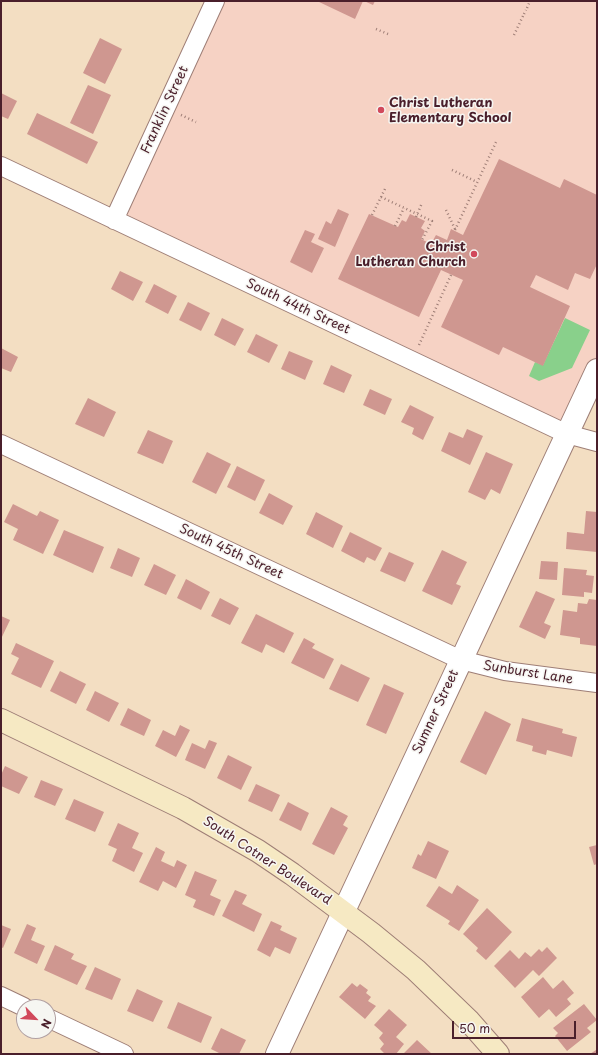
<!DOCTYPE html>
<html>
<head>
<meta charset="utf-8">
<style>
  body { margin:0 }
  #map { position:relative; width:598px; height:1055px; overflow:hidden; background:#f3dec2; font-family:"Playpen Sans",sans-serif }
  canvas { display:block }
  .frame { position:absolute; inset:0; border:2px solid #4a1f2b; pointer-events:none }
  .north { position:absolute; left:16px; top:999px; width:40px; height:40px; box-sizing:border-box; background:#f6f6f2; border:1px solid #b1a0a2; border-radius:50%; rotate:115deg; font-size:11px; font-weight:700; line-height:16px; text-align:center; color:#4a1f2b }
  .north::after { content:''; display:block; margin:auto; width:14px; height:18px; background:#d1495b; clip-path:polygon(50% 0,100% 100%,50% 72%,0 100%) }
  .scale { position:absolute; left:452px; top:1021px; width:124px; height:18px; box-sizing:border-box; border:2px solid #4a1f2b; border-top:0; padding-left:5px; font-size:12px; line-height:14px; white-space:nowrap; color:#4a1f2b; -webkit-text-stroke:3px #f6f6f2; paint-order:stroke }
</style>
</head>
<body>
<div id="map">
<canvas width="598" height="1055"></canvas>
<div class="frame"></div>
<div class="north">N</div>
<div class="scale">50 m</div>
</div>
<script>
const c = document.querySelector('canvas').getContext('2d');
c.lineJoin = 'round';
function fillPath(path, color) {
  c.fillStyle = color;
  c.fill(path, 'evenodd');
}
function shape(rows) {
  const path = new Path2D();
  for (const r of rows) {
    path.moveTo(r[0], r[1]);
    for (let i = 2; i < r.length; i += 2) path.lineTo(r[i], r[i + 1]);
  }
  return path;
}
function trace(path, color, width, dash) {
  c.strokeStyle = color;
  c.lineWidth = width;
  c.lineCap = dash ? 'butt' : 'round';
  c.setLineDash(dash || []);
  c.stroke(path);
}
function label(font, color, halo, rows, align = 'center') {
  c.font = font + ' "Playpen Sans",sans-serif';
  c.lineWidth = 3;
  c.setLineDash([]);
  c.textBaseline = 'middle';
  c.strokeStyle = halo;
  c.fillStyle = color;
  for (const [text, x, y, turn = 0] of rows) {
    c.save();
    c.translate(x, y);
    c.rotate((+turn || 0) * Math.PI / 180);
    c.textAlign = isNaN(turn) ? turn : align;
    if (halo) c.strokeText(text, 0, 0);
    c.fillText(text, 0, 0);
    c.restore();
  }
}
fillPath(shape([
  [215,1,597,1,597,370,567,434,114,220]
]), '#f6d2c4');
fillPath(shape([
  [565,318,590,330,572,368,539,381,529,376,535,362,543,365]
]), '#89d08b');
fillPath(shape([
  [317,1,363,1,355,19],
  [364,1,375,1,373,5],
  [100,38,122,49,105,84,83,73],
  [88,85,111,95,93,134,70,123],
  [1,93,17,101,8,119,1,116],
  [37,113,98,142,87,164,27,134],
  [499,159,560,188,564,179,597,195,597,264,590,279,575,273,568,290,536,275,530,287,570,306,543,366,503,347,499,355,441,327,463,280,441,270,419,317,338,279,369,214,398,227,402,220,406,222,410,214,425,221,421,228,425,231,421,239,431,244,436,235,447,240,451,229,463,235],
  [338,209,349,214,335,247,318,239,326,221,331,224],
  [305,230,315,234,311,242,324,248,312,273,290,262],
  [120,271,143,282,133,301,111,289],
  [154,284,177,296,168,314,145,302],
  [188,302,210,313,201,331,179,320],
  [222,318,244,329,235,346,214,335],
  [256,334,278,345,269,363,247,352],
  [1,348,18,357,11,372,1,368],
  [289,351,313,361,305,380,281,369],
  [331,365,352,375,344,393,323,384],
  [370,389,392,399,385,415,363,405],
  [88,398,116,412,104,437,75,424],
  [410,405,434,417,423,440,412,434,414,428,401,422],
  [467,429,483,436,470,465,441,451,449,432,463,438],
  [148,430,173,441,163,464,137,453],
  [207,452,231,464,216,494,192,482],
  [486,452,513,464,500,494,491,489,485,500,468,492],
  [237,466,265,480,255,501,227,487],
  [269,493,293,506,283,525,259,513],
  [13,504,37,516,40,511,59,520,43,554,13,540,18,529,4,522],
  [586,511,597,512,597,552,566,549,567,532,584,534],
  [316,512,343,526,333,548,306,534],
  [64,530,104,547,93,573,53,555],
  [350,532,382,548,375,561,367,557,364,563,341,551],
  [118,548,140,558,132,577,110,568],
  [442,550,467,562,456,584,461,586,452,605,422,591],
  [389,552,414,563,405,582,380,571],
  [541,561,558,562,557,580,539,579],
  [154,564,176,575,166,595,144,585],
  [564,568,587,570,586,575,594,576,592,593,584,592,584,597,562,595],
  [186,579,210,592,201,610,177,598],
  [536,591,555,599,544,623,551,626,545,639,519,627],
  [220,598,239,608,230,625,211,616],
  [589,599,597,600,597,646,580,644,580,638,560,635,563,610,577,612,578,603,587,604],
  [256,614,294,633,284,653,266,644,262,653,241,643],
  [1,616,10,620,1,639],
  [304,638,315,644,312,648,334,659,324,679,291,663],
  [16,643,54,661,41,688,11,674,19,658,11,654],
  [341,664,370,678,358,702,329,689],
  [60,671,86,684,76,704,50,691],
  [384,684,404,693,386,734,366,725],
  [95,691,119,703,109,722,86,710],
  [128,708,151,720,144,736,120,725],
  [485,711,511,724,486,775,460,762],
  [522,718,563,729,562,733,577,737,572,757,547,750,546,755,532,751,533,746,516,741],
  [180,725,190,730,176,757,155,746,163,730,175,736],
  [209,740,217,743,205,769,185,760,192,743,205,749],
  [228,755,252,767,241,790,217,778],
  [5,766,28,777,19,794,1,786,1,775],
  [41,780,63,789,55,806,34,797],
  [256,784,280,795,272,812,248,801],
  [74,799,104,812,95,832,65,819],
  [288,802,309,813,301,831,279,820],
  [331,807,348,816,343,825,348,828,334,855,312,844],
  [118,823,139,833,132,848,143,853,134,872,112,861,117,849,108,845],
  [428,841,449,851,436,879,412,868,418,854,421,856],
  [597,845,597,864,594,865,589,847],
  [156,847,165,852,161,861,174,867,177,860,187,865,176,888,163,881,158,891,139,882],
  [195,871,217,880,210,895,221,900,214,916,193,907,196,900,185,895],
  [457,885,479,900,459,931,448,924,450,921,426,906,439,886,452,894],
  [235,890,247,895,242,904,262,914,254,932,222,916],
  [487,908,512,932,486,960,476,951,478,948,463,934],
  [271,921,282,926,280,930,297,938,290,954,275,947,270,957,257,950],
  [27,924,36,928,31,940,45,946,37,964,14,953],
  [1,925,11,929,3,948,1,947],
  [55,945,74,954,71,959,87,966,77,985,44,970],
  [547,947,557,958,539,976,533,970,515,988,494,966,510,950,519,959,525,952,531,957,539,949,542,952],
  [95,967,121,979,112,1000,85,989],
  [543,977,553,989,563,980,574,993,567,999,571,1004,556,1017,549,1009,539,1018,521,997],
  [352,983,357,987,360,984,368,990,366,993,371,997,368,1001,376,1006,365,1019,339,997],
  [137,989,163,1001,153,1022,127,1011],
  [178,1002,212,1017,201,1043,167,1028],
  [584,1004,597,1020,587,1028,591,1032,567,1051,555,1036,558,1033,553,1028],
  [389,1009,407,1025,396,1037,404,1044,396,1054,385,1054,380,1049,384,1044,379,1038,383,1033,374,1025],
  [221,1028,246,1040,239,1054,221,1054,211,1049],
  [417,1040,432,1054,403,1054],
  [596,1050,597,1054,590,1054]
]), '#cf9790');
const minor = shape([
  [1,166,567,434,597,442],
  [114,220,215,1],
  [1,444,461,660,505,671,597,683],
  [1,996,24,1007],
  [48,1018,124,1054]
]);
const tertiary = shape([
  [277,1054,597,370]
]);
const secondary = shape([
  [1,720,183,808,258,851,292,874,371,933,416,970,469,1021,498,1054]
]);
trace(minor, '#9e7e76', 20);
trace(tertiary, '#9e7e76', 24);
trace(secondary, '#9e7e76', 24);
trace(shape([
  [527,8,530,1],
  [524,14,526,10],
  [376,29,388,34],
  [514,35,523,16],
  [181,115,196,122],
  [452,170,477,182],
  [381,197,432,221,422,240],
  [446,210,455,229],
  [372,215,386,187],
  [416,217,422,203],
  [395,226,404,208],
  [455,230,497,140],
  [419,345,451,275]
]), '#9e7e76', 2.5, [1, 3]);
trace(minor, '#fff', 18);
trace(tertiary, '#fff', 22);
trace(secondary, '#f6e9c3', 22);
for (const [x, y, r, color] of [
  [381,110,4,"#d1495b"],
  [474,254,4,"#d1495b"]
]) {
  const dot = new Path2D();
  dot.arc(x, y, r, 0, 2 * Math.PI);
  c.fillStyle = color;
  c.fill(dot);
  trace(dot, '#f6f6f2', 1.5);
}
label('bold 13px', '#4a1f2b', '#f6f6f2', [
  ["Christ Lutheran",389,103],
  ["Elementary School",389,118],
  ["Christ",466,247,"right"],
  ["Lutheran Church",466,262,"right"]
], 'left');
label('13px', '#4a1f2b', '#f6f6f2', [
  ["Franklin Street",165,110,-65],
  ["South 44th Street",298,307,25],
  ["South 45th Street",231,552,25],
  ["Sunburst Lane",528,673,9],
  ["Sumner Street",436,712,-65],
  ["South Cotner Boulevard",267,861,33]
]);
</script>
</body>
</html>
